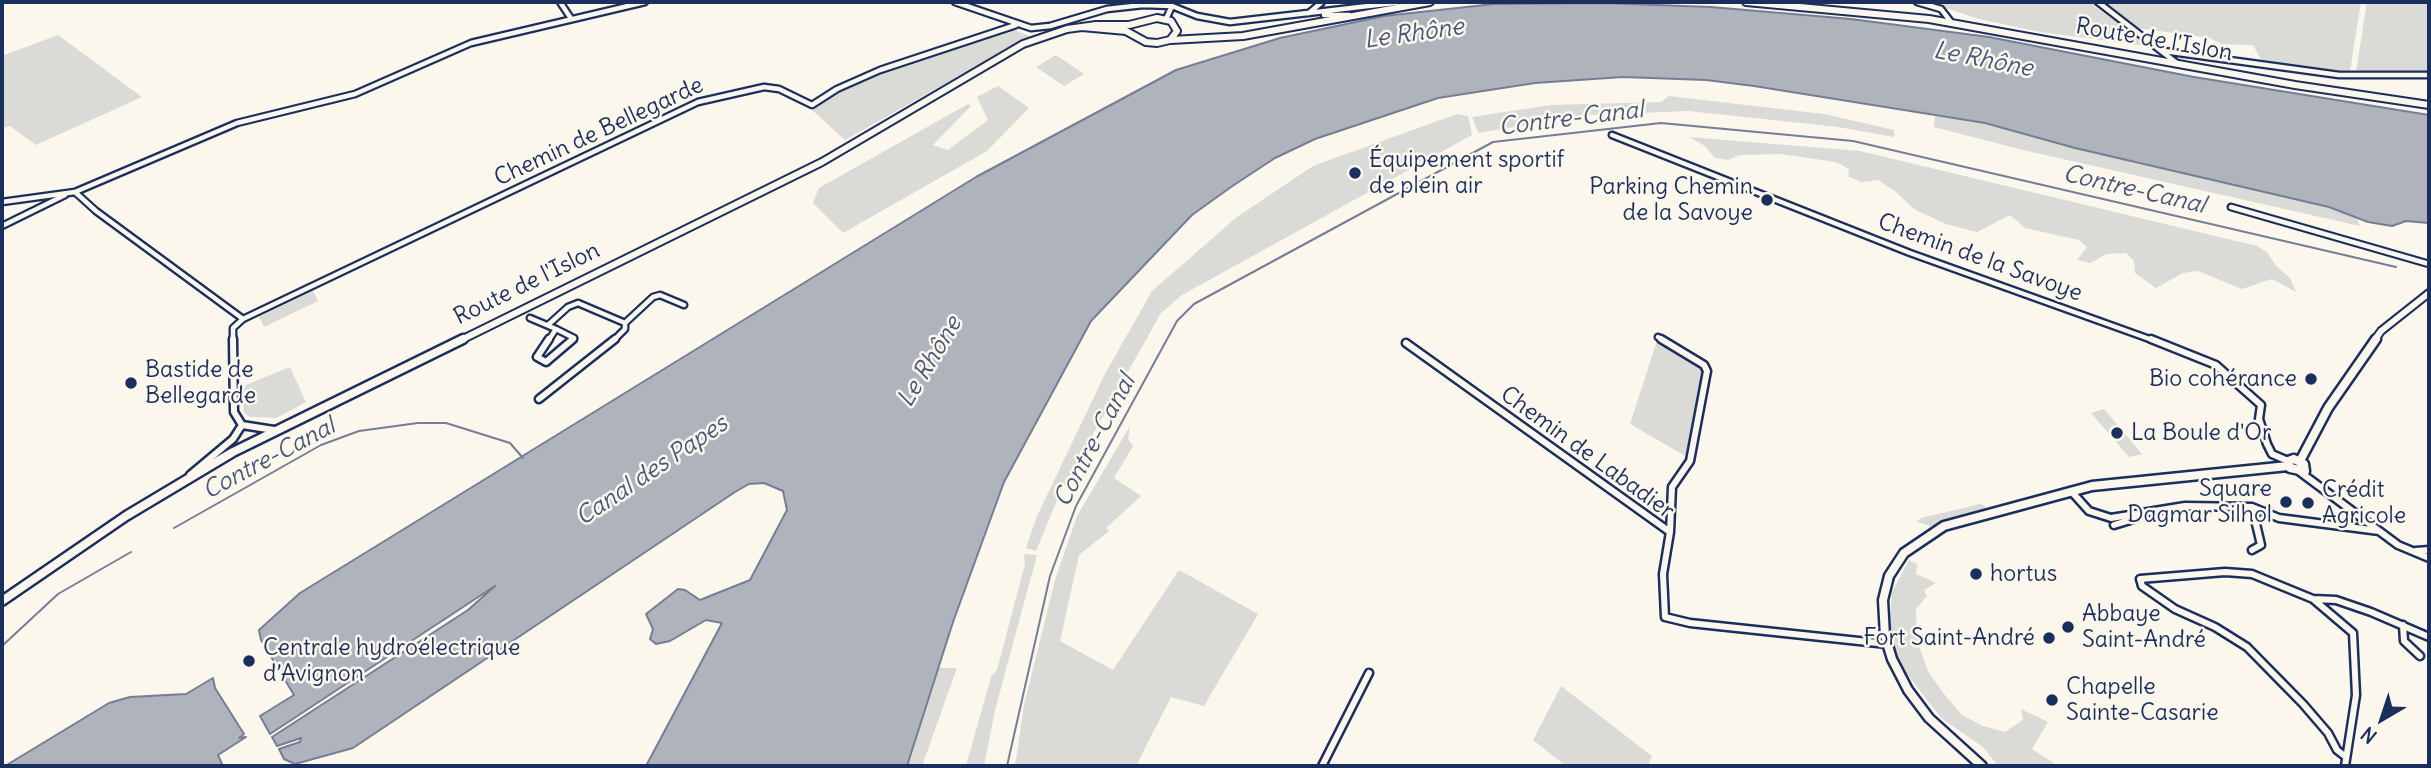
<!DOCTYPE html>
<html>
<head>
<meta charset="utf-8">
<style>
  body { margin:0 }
  #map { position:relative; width:2431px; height:768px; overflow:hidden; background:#fbf7ec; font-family:Delius,sans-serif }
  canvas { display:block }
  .frame { position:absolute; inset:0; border:4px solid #1b2f5e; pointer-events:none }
  .north { position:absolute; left:2347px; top:684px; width:70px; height:70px; -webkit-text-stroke:5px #fbf7ec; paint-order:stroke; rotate:219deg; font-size:19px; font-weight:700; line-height:28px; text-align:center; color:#1b2f5e }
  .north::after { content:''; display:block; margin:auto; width:24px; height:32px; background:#1b2f5e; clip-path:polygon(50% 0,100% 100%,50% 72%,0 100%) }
</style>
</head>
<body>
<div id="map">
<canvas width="2431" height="768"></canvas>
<div class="frame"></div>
<div class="north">N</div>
</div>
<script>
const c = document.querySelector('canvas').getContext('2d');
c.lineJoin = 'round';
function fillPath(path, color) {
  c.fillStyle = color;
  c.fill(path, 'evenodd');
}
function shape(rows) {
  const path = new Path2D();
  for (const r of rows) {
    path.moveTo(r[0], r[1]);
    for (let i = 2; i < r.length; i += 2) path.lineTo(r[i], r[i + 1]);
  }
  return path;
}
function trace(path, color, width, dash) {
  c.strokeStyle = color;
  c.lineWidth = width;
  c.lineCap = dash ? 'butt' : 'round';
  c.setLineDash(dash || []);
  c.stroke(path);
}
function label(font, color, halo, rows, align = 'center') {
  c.font = font + ' Delius,sans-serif';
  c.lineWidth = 5;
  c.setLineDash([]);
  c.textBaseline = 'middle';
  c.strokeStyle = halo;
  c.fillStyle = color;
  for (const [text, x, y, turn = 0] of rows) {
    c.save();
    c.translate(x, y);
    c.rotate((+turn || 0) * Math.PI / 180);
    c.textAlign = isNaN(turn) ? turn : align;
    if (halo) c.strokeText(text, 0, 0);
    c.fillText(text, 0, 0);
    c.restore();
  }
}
fillPath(shape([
  [1927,2,2089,2,2148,46,2040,32,1979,19],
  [2101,2,2361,2,2350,71,2346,73,2263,63,2253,45,2221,44,2210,38,2137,28],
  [2367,2,2429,2,2429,71,2356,72],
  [1014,30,1030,36,845,140,812,110,838,90,882,71],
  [58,35,142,97,36,145,10,126,2,128,2,56],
  [1056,55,1084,74,1064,86,1036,67],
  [998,86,1029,108,987,151,843,233,813,203,819,188,968,104,971,106,933,145,948,150,988,120,977,97],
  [1669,96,1824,114,1894,130,1894,137,1838,127,1688,111,1589,115,1478,133,1472,117,1551,105,1661,102],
  [1457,114,1468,116,1472,135,1182,295,1161,313,1060,493,1036,551,1026,548,1037,516,1105,374,1152,291,1237,217,1313,166],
  [1935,116,1985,123,2075,148,2329,207,2356,217,2360,226,2023,150,1934,127],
  [1689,137,1860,151,2257,246,2267,252,2276,266,2290,278,2296,292,2272,279,2242,289,2198,271,2183,273,2156,288,2135,273,2134,261,2126,253,2107,254,2090,263,2077,260,2087,247,2079,240,2025,228,2010,215,1977,232,1946,224,1914,209,1895,191,1878,180,1861,182,1848,176,1849,169,1836,162,1781,154,1740,155,1728,160,1715,158,1705,146],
  [313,291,318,301,264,327,259,317],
  [1657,341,1697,363,1704,372,1689,458,1630,424],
  [290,367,306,402,276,418,250,417,244,413,241,387],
  [2104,409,2142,454,2129,457,2091,413],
  [1130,426,1128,439,1133,446,1114,478,1141,496,1106,528,1109,531,1079,555,1060,641,1113,670,1179,570,1258,614,1204,706,1171,697,1136,766,1015,766,1024,705,1055,580,1077,516],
  [1980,504,1985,506,1985,511,1931,526,1917,522,1921,518],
  [1024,554,1037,555,995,710,984,766,966,766,991,677,997,670,1025,564],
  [1909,560,1917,564,1916,574,1936,583,1924,590,1927,596,1916,609,1917,641,1929,673,1944,694,1962,715,1983,726,2005,732,2023,720,2021,709,2048,722,2032,749,2058,766,1998,766,1983,747,1941,718,1904,670,1889,635,1892,592],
  [938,668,957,668,922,766,907,766],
  [1561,686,1652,756,1648,766,1566,766,1533,740]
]), '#dadad7');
const water = shape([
  [1603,3,1711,7,1851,19,1989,37,2194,77,2429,115,2429,223,2406,221,2392,226,2368,222,2329,207,2075,148,1985,123,1754,86,1706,80,1623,77,1535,83,1438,98,1315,139,1275,158,1231,187,1192,215,1091,321,1004,482,953,622,907,766,646,766,722,623,706,620,670,641,656,644,650,639,653,629,646,614,678,589,685,590,700,600,750,580,787,510,783,491,764,483,749,484,735,492,353,748,295,764,284,759,279,749,300,742,301,738,277,746,272,737,468,610,495,586,270,734,260,716,294,695,261,640,259,630,300,593,976,177,1176,70,1280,38,1384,16,1494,4,1603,3],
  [213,678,215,688,244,734,239,738,246,737,218,755,222,764,218,766,5,766,109,703,130,697,186,694,213,678]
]);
fillPath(water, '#afb3bb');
trace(water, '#747e96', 2);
trace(shape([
  [2092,2,2144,41],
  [174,528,321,445,359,431,418,423,446,423,510,443,523,458],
  [2,646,58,594,131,552],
  [1007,766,1050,576,1076,506,1177,321,1194,304,1493,142,1661,123,1853,141,2396,267]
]), '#747e96', 2);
const streetFar1 = shape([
  [560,2,570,17],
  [955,2,1031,28,1050,26,1107,9,1143,5,1172,6,1197,16,1230,22,1403,2],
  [1917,2,1941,9,1951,22],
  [2098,2,2178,64],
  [1309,13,1322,2],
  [1324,15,1349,15],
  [1166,19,1172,6],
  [2164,51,2339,75,2429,75],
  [1612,135,1910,253,2155,341],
  [75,192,96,211,243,319],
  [2,202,75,192,237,123,355,94,471,43,645,2],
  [2231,207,2429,264],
  [2,226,65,195],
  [530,318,556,329],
  [548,325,568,307,578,303,625,323],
  [556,329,574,338,571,341],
  [1658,337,1664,341],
  [233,341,233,328,243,319,698,102,764,87,779,89,812,105,837,89,880,70,1016,25],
  [548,341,556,329],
  [613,341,625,329,625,323,653,297,660,295,684,305]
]);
const street = shape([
  [233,339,234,412,242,425,274,430],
  [549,339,537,357,546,362,573,339],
  [1661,339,1704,365,1707,371,1690,461,1672,487,1670,532],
  [2151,339,2216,365,2261,405,2259,419,2267,444,2272,454,2288,461],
  [1406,343,1670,532,1663,574,1665,617,1690,623,1887,644],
  [539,399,615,339],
  [2300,472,2398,545,2429,558],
  [190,475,233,439,242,425],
  [2071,491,2089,511,2111,518,2185,506,2252,507,2279,518,2379,531],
  [2252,507,2261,545,2252,550],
  [2114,525,2137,518,2141,512],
  [2416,551,2429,550],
  [2313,599,2353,633,2356,695,2345,766],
  [2403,625,2404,641,2420,656],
  [2346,757,2337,750,2328,733,2303,704,2247,647,2215,627,2175,609,2142,586,2140,579,2225,572,2252,574,2313,599,2336,600,2371,612,2429,637],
  [1322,766,1369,673]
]);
const secondaryFar1 = shape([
  [1746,2,1929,19,2295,85,2429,105],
  [1171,40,1243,36,1430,2],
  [459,341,822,162,1023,44,1067,29,1096,25,1129,25,1157,18,1171,21,1177,31,1170,40,1157,43,1146,42,1126,31,1082,27],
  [2374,341,2381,331,2429,293]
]);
const secondary = shape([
  [2294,459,2304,464,2305,471,2290,468,2288,461,2294,459],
  [2300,461,2328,408,2376,339],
  [2,601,126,516,233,452,463,339],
  [1982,766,1929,718,1908,690,1892,659,1885,636,1883,600,1889,576,1904,553,1944,526,2092,486,2288,466]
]);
trace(streetFar1, '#1b2f5e', 9);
trace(street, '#1b2f5e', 11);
trace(secondaryFar1, '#1b2f5e', 10);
trace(secondary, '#1b2f5e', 13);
trace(streetFar1, '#fbf7ec', 4.5);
trace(street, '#fbf7ec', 6);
trace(secondaryFar1, '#fbf7ec', 6);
trace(secondary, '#fbf7ec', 8);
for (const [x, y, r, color] of [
  [1355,173,7,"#1b2f5e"],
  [1767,200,7,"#1b2f5e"],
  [2311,379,7,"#1b2f5e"],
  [131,383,7,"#1b2f5e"],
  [2117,433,7,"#1b2f5e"],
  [2286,502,7,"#1b2f5e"],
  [2308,503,7,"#1b2f5e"],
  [1976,574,7,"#1b2f5e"],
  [2068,627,7,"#1b2f5e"],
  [2049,638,7,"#1b2f5e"],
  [249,661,7,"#1b2f5e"],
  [2052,700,7,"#1b2f5e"]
]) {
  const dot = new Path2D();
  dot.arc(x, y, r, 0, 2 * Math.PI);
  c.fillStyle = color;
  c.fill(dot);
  trace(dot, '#fbf7ec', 2.5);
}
label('23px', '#1b2f5e', '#fbf7ec', [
  ["Route de l'Islon",2154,40,10],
  ["Chemin de Bellegarde",599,132,-25],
  ["Chemin de la Savoye",1980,258,20],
  ["Route de l'Islon",527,284,-26],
  ["Chemin de Labadier",1587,453,36]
]);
label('23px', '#1b2f5e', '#fbf7ec', [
  ["Équipement sportif",1369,160],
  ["de plein air",1369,186],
  ["Parking Chemin",1753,187,"right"],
  ["de la Savoye",1753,213,"right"],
  ["Bastide de",145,370],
  ["Bellegarde",145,396],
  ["Bio cohérance",2297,379,"right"],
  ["La Boule d'Or",2131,433],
  ["Square",2272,489,"right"],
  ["Dagmar Silhol",2272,515,"right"],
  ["Crédit",2322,490],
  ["Agricole",2322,516],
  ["hortus",1990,574],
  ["Abbaye",2082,614],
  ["Saint-André",2082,640],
  ["Fort Saint-André",2035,638,"right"],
  ["Centrale hydroélectrique",263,648],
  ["d’Avignon",263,674],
  ["Chapelle",2066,687],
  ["Sainte-Casarie",2066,713]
], 'left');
label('italic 24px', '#47577a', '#fbf7ec', [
  ["Le Rhône",1414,34,-8],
  ["Le Rhône",1983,60,11],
  ["Contre-Canal",1571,119,-7],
  ["Contre-Canal",2134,190,13],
  ["Le Rhône",930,362,-59],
  ["Contre-Canal",1095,441,-62],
  ["Contre-Canal",269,459,-28],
  ["Canal des Papes",652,471,-34]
]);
</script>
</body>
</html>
